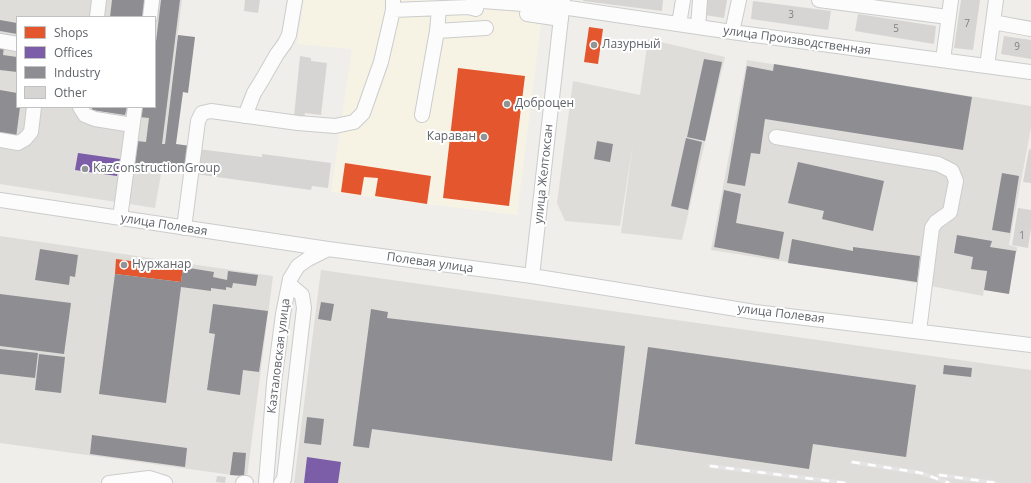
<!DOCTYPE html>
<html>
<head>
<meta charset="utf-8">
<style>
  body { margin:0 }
  #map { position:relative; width:1031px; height:483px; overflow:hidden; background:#efeeea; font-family:"Open Sans",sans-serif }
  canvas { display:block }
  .legend { position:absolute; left:16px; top:16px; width:140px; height:92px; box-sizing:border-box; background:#fff; border:1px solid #bfc1c3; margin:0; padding:5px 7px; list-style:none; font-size:12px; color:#5f6368 }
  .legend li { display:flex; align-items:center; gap:8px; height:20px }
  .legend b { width:20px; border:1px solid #bfc1c3 }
</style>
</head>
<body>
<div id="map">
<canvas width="1031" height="483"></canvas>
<ul class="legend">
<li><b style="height:11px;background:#e4572e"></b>Shops</li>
<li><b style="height:11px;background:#7b5ea7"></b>Offices</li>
<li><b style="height:11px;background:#8d8d92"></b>Industry</li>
<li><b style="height:11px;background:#d6d5d3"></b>Other</li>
</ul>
</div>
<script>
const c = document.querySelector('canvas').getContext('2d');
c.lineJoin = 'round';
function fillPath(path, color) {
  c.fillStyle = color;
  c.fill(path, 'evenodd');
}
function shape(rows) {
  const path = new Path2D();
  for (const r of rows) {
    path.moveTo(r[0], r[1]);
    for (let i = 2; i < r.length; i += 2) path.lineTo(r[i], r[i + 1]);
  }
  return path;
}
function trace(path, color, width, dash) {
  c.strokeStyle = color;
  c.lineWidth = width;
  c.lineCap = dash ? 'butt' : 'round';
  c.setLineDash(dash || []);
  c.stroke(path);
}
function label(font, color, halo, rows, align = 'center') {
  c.font = font + ' "Open Sans",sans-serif';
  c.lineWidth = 4;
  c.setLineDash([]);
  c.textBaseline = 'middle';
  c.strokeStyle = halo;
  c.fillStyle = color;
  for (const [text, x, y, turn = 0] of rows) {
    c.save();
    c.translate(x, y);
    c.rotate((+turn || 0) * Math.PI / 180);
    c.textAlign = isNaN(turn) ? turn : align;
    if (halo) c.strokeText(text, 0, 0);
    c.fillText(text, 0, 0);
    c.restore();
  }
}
fillPath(shape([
  [304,0,544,0,517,215,331,192,352,49,297,44]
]), '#f7f3e4');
fillPath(shape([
  [0,0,182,0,178,32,162,168,155,208,0,184],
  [17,17,155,17,155,107,17,107],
  [648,39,725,57,682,240,621,233,633,143,620,226,565,221,557,203,573,81,640,95],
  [747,60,1031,106,1031,128,1009,245,1017,247,1017,252,990,247,983,296,889,278,711,250],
  [0,236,273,276,247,477,0,443],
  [321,270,1031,370,1031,483,294,483]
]), '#dfddda');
fillPath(shape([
  [589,27,603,29,598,64,584,62],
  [458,68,525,76,509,206,443,198],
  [345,163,431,176,427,204,375,196,378,178,364,177,361,195,341,192],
  [116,259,183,268,181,282,115,274]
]), '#e4572e');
fillPath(shape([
  [78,153,120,159,117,176,75,170],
  [307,457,341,462,338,483,304,483]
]), '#7b5ea7');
fillPath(shape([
  [112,0,145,0,143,17,110,17],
  [161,0,180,0,162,144,165,144,178,35,195,37,188,93,183,92,176,144,191,146,188,173,162,170,162,168,134,165,137,141,146,142,149,118,139,117,141,107,155,107,155,50],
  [0,20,17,23,17,34,0,31],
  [0,46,4,47,3,55,17,57,17,72,0,70],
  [704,59,722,62,705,141,687,137],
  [774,64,972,97,963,150,765,119,760,154,751,153,745,186,727,183,747,66,773,71],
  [0,90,17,93,17,107,20,107,16,138,0,136],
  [92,107,127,107,125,115,92,110],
  [686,138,702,142,688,210,671,206],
  [597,141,613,144,610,162,594,159],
  [798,162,884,181,873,231,822,219,824,211,788,203],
  [1002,173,1019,176,1010,233,992,230],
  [724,190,741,194,736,223,784,232,779,259,714,247],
  [957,235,992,241,990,247,1016,251,1009,294,984,290,987,271,971,269,973,257,954,253],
  [792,239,853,251,853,247,920,256,917,282,788,263],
  [40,249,78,255,75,277,70,276,69,285,35,280],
  [183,267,214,272,213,277,227,280,228,271,258,275,256,286,233,283,232,288,226,287,226,290,211,288,211,291,181,287,166,403,99,394,115,274,181,282],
  [0,294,71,303,64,354,0,346],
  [321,302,334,304,331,321,318,319],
  [213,304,268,311,259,372,243,370,240,395,207,390,215,334,209,333],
  [371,309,388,312,387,318,625,346,612,461,372,429,369,448,353,446],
  [648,347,916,385,906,457,813,444,809,469,635,444],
  [0,349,38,353,35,378,0,374],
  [39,354,65,357,61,393,35,390],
  [944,365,972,368,971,377,943,374],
  [307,417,324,419,321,445,304,443],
  [92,435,187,448,185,467,90,454],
  [233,452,246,453,244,476,230,475]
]), '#8d8d92');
fillPath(shape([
  [245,0,260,0,258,13,244,11],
  [583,0,663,0,662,11,583,1],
  [707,0,727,0,724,18,705,15],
  [961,0,980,0,973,50,954,48],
  [753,1,831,11,828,30,751,19],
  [858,14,936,26,934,44,855,31],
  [1004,36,1031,40,1031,59,1001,54],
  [300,56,311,58,311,61,327,63,321,115,305,113,304,118,294,117],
  [198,149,262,157,262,154,331,163,328,188,312,186,311,190,195,174],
  [1029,149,1031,150,1031,183,1023,182],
  [1018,208,1031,210,1031,228,1028,248,1012,245],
  [217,476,226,477,225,483,216,482]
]), '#d6d5d3');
const minor = shape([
  [819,0,948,17],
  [468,7,476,1,483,1,562,7,732,32,1031,72],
  [393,10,468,7,476,9],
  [527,14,561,19],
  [97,17,99,0],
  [150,17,152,0],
  [993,22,1031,29],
  [679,24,683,0],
  [698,27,700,0],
  [437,31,486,28],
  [732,32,739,0],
  [0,41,17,44],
  [943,60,951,0],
  [987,66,996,0],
  [80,107,85,115,95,119,132,125],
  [422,115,437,31,439,9],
  [245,116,254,93,262,80,277,54,285,43,289,35,295,0],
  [776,137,938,164,952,171,956,181,950,212,936,222,932,228,919,331],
  [0,140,18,143,25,139,31,132,34,107],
  [0,200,328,249,532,276,755,312,1031,345],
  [120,218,135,107],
  [184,228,198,121,202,113,211,111,298,123,335,126,354,122,363,113,381,62,393,10,393,0],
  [532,276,563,0],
  [109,483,149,478,165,483],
  [243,483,246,483],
  [266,483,274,383,283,314,290,279,298,266,308,259,328,249],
  [281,483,284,479,304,308,302,295,289,284]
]);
trace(minor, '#cbcccc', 16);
trace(minor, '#fdfcfc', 14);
const rail = shape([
  [852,462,921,473,949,483],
  [710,466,845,483],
  [939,475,996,483]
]);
trace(rail, '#e4e4e4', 4);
trace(rail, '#fff', 2.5, [8]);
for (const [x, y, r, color] of [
  [594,45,4,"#919496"],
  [507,104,4,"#919496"],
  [484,137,4,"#919496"],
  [85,169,4,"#919496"],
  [124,265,4,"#919496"]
]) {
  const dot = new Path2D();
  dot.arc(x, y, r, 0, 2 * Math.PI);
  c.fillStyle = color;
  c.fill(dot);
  trace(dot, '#fff', 1.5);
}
label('10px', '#7e8184', null, [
  ["3",791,15],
  ["7",967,24],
  ["5",896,29],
  ["9",1017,47],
  ["1",1022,236]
]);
label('12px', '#5f6368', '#fff', [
  ["улица Производственная",797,41,8],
  ["улица Желтоксан",544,174,-84],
  ["улица Полевая",164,225,9],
  ["Полевая улица",430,263,8],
  ["улица Полевая",781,314,7],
  ["Казталовская улица",279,356,-83]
]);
label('12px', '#5f6368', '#fff', [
  ["Лазурный",602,45],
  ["Доброцен",515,104],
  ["Караван",476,137,"right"],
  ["KazConstructionGroup",93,169],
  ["Нуржанар",132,265]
], 'left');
</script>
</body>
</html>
